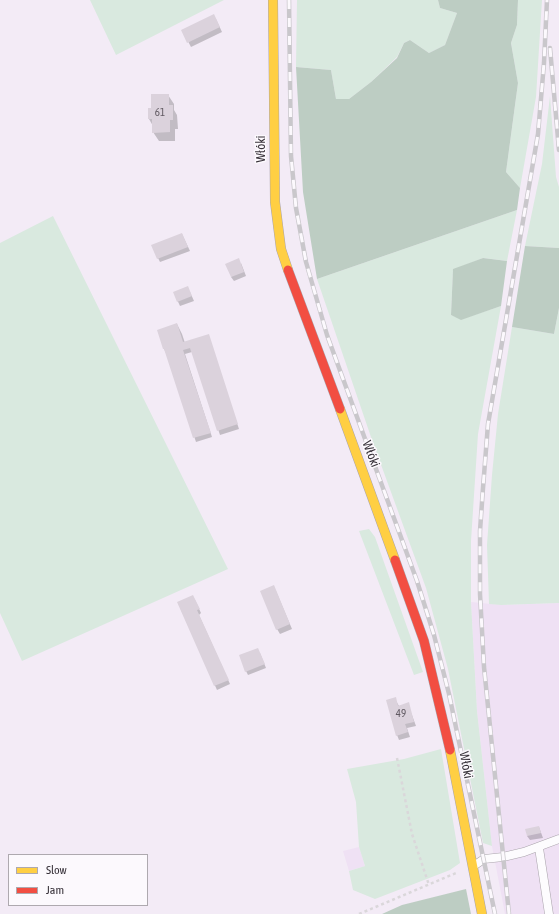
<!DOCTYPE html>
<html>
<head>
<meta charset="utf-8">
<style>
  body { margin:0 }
  #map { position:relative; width:559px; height:914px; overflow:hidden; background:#f3ebf6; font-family:"Asap Condensed",sans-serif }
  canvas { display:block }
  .legend { position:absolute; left:8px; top:854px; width:140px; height:52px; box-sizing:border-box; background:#fcf9fd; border:1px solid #aea9af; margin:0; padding:5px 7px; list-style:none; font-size:12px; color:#38323a }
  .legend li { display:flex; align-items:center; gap:8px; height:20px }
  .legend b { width:20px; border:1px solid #aea9af }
</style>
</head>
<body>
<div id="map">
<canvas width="559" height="914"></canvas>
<ul class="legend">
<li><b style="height:5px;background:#ffcf43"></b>Slow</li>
<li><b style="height:5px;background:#f24e42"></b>Jam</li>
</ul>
</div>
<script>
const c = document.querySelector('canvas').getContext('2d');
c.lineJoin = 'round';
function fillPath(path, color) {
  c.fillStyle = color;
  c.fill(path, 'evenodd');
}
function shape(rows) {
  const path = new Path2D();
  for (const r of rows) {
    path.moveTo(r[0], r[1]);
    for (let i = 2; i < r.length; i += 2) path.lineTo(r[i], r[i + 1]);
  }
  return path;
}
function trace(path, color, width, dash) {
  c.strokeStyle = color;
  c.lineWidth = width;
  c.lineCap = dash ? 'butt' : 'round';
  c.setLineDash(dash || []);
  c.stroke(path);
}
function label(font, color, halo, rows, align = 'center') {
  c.font = font + ' "Asap Condensed",sans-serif';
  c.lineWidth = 3;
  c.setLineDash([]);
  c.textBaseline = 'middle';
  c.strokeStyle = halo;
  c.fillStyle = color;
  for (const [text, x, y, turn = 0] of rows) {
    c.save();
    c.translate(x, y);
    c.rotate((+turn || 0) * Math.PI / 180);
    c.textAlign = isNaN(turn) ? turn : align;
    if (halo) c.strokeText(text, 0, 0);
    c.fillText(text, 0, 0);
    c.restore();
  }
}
fillPath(shape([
  [471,602,501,605,559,603,559,914,505,914,492,846,477,711],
  [359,847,365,866,349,871,343,851]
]), '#efe1f4');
fillPath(shape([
  [90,0,224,0,116,55],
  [297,0,438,0,440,8,457,13,445,45,429,53,410,40,404,43,397,57,371,82,349,99,336,99,331,70,296,67],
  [518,0,542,0,536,97,520,188,506,172,518,83,511,43,517,25],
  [550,96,556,177,559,187,559,248,525,246,542,164],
  [517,210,507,261,483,258,453,270,451,315,462,319,501,306,478,434,471,541,471,602,477,711,492,846,483,843,448,669,426,588,372,440,317,279],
  [53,216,228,569,22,661,0,613,0,243],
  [559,308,559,603,501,605,489,604,487,545,492,475,498,414,512,327,554,334],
  [369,529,375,537,423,672,414,675,359,531],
  [441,749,460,863,450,870,375,899,353,890,349,871,365,866,359,847,356,802,347,769,404,759]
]), '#d9e9df');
fillPath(shape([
  [438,0,518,0,517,25,511,43,518,83,506,172,520,188,517,210,317,279,303,192,296,67,331,70,336,99,349,99,371,82,397,58,404,43,410,40,429,53,445,45,457,13,440,8],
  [525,246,559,248,559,308,554,334,512,327],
  [483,258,507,261,501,306,461,320,451,315,453,269],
  [466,889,471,914,382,914,402,905]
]), '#bdcdc3');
fillPath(shape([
  [216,19,222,32,191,47,182,30],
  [168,95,174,104,174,110,177,115,178,129,175,129,175,141,159,141,153,132,153,126,149,119,152,109],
  [182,234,190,251,160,262,158,258],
  [241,263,246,276,234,281,231,277],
  [190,292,194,301,180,306,174,293],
  [177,324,182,334,185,343,208,335,239,429,220,435,192,352,185,354,212,437,196,442,167,355,164,349],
  [276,591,292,629,280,634,277,629],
  [195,600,201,613,199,615,230,684,217,690,178,603],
  [260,653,266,668,248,675,246,671],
  [395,699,399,706,408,704,416,726,407,728,410,737,399,740,397,735],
  [539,827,543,838,530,840,527,836]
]), '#0003');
fillPath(shape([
  [214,14,220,27,187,43,181,30],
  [151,94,169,94,169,105,173,105,173,120,170,120,170,132,152,133,152,119,148,119,148,108,151,108],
  [182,233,188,247,157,259,151,245],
  [239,258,244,272,231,277,225,264],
  [188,286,192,296,177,302,173,292],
  [177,323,183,342,209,334,238,424,217,431,190,348,183,350,211,433,193,438,164,349,163,349,157,330],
  [274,585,290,624,276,630,260,591],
  [193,595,200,609,197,610,229,680,214,686,177,602],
  [258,648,265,664,245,672,239,655],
  [396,697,398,706,409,702,414,722,405,724,408,732,396,736,386,700],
  [539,826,541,833,527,836,525,829]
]), '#dbd2dc');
const lane = shape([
  [539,848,549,914],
  [475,865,484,859,503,857,524,852,559,839]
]);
const slow = shape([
  [273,0,275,202,281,249,288,270],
  [340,409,395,560],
  [450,750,482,914]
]);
const jam = shape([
  [288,270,340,409],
  [395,560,424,641,450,750]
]);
trace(lane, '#aaa4ac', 9);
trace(slow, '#aaa4ac', 10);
trace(jam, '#aaa4ac', 10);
trace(shape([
  [397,758,412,834,429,885],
  [359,914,456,873]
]), '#dad7da', 2.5, [3, 3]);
trace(lane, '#fdfcfe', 8);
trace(slow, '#ffcf43', 9);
trace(jam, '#f24e42', 9);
const rail = shape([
  [289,0,291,156,296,208,306,262,327,335,417,581,434,635,449,694,495,914],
  [550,48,559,150],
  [509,914,484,667,480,594,480,531,483,488,488,424,538,134,544,63,547,0]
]);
trace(rail, '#c9c7cb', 4.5);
trace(rail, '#fcf9fd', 3, [9]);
label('11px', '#615a62', null, [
  ["61",160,113],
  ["49",401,714]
]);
label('13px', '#38323a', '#fcf9fd', [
  ["Włóki",261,149,-90],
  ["Włóki",371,454,69],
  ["Włóki",466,765,79]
]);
</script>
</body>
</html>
